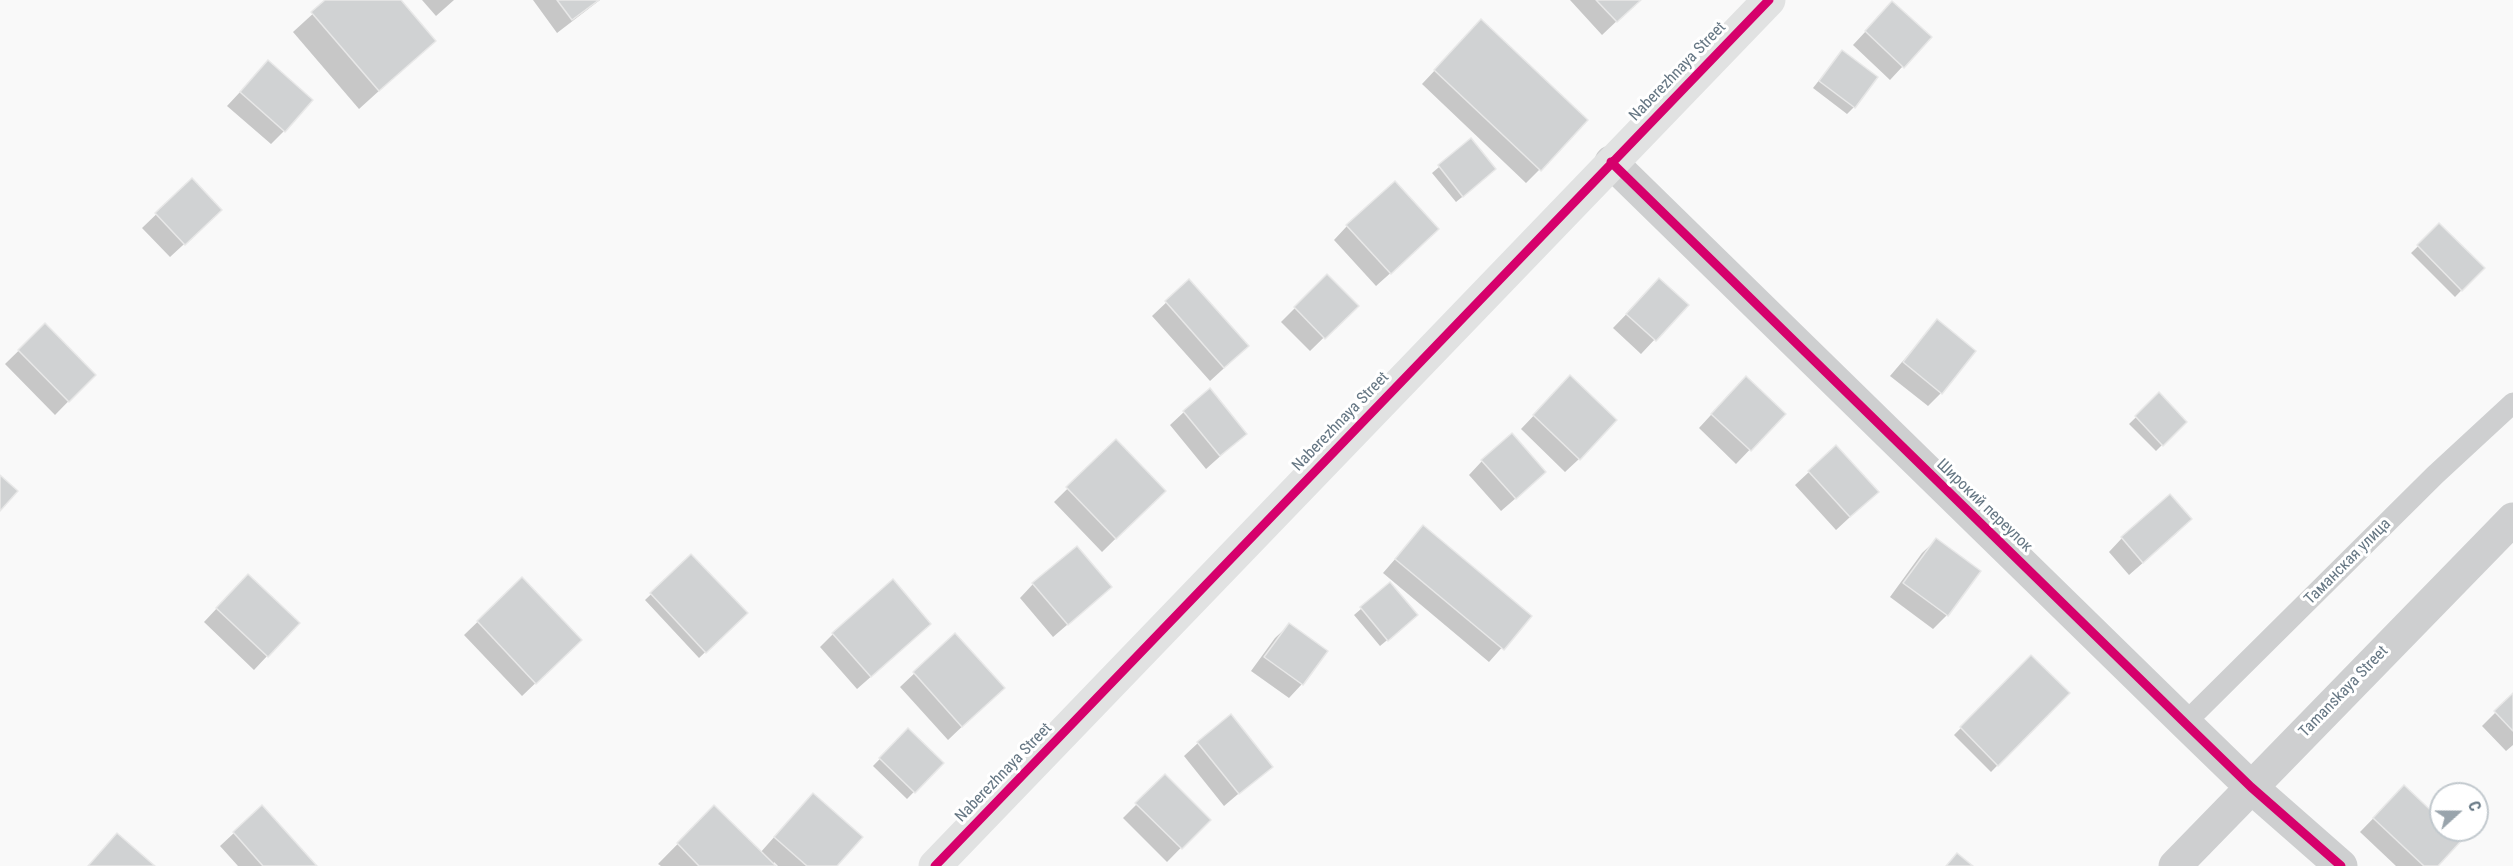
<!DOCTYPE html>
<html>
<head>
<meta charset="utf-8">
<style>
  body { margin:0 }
  #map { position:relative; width:2513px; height:866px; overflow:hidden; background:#f9f9f9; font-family:"Roboto Condensed",sans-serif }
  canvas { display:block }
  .north { position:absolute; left:2429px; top:782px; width:60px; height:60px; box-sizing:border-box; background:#fff; border:2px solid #c1c8cd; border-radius:50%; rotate:69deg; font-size:16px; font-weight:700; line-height:24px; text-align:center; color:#657683 }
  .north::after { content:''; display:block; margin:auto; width:21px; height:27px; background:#99a4ac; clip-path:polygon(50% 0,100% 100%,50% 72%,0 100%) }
</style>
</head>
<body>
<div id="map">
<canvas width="2513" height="866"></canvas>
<div class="north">С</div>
</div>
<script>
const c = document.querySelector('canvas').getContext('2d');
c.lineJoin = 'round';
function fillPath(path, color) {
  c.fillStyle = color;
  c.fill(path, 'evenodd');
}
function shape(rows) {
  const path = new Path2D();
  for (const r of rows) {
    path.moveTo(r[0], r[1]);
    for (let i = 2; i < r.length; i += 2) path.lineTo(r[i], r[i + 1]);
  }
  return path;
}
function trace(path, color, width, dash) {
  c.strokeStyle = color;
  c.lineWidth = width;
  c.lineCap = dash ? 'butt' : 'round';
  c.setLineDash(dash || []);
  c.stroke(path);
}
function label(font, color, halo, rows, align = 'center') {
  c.font = font + ' "Roboto Condensed",sans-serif';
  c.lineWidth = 6;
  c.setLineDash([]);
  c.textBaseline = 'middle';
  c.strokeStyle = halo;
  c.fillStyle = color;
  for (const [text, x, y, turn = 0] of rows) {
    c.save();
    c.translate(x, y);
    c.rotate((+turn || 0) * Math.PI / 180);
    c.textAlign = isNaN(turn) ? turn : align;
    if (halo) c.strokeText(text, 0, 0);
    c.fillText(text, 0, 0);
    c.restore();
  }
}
fillPath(shape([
  [328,0,399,0,434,41,359,109,293,32],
  [422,0,454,0,436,16],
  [533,0,600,0,557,33],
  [1570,0,1639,0,1602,35],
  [1879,17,1903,66,1890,80,1853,45],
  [1468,35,1540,169,1526,183,1422,84],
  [1836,59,1854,107,1847,114,1813,88],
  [268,62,284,131,271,144,227,106],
  [1471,140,1488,176,1456,202,1432,173],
  [192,180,207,223,170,257,142,228],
  [1347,226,1424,243,1376,286,1334,240],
  [2439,226,2483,268,2455,297,2411,253],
  [1327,276,1356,306,1310,351,1281,322],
  [1189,281,1233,360,1210,381,1152,316],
  [1646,294,1687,305,1641,354,1613,328],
  [1937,321,1941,393,1928,406,1890,376],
  [45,325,94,375,55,415,5,364],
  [1557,391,1579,459,1565,472,1521,429],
  [1732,392,1784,414,1736,464,1699,428],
  [2159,395,2185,422,2156,451,2129,424],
  [1184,412,1245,434,1206,469,1170,425],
  [1116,441,1164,491,1102,552,1054,502],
  [1482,461,1531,485,1501,511,1469,475],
  [1809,472,1863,505,1836,530,1795,485],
  [1423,527,1530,616,1489,662,1383,573],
  [2177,533,2129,575,2109,552,2122,538],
  [1936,540,1979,571,1947,615,1933,629,1890,597,1922,553],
  [691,556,746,613,699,658,645,600],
  [522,579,566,654,522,696,464,635],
  [1033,584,1096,600,1053,637,1020,598],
  [1390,584,1409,622,1380,646,1354,615],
  [234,590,298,623,254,670,204,622],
  [1289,625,1302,684,1289,698,1251,671,1275,638],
  [833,634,916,637,857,689,820,647],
  [955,635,989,701,948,740,900,687],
  [2031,657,2068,693,1991,772,1954,735],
  [2513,695,2513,745,2506,751,2482,726],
  [908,730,942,763,907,799,873,766],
  [1198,743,1271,766,1224,806,1184,756],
  [1165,776,1208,820,1167,862,1123,818],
  [2391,800,2441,822,2441,830,2449,830,2436,866,2396,866,2360,832],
  [714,807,760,853,799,809,835,866,778,866,774,862,774,866,661,866,658,864],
  [234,833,315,866,238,866,220,846]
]), '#0003');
const building = shape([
  [325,0,401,0,436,41,379,91,311,12,325,0],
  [557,0,599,0,572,20,557,0],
  [1596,0,1641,0,1617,22,1596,0],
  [1892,1,1932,37,1904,68,1865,31,1892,1],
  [1481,19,1588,120,1541,171,1434,70,1481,19],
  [1842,50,1878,77,1855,108,1819,81,1842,50],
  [268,60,313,100,285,132,240,92,268,60],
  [1471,138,1496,169,1463,197,1438,165,1471,138],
  [192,178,222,210,185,245,155,213,192,178],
  [1395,181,1439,229,1391,274,1346,225,1395,181],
  [2439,223,2485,268,2462,291,2417,245,2439,223],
  [1327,274,1359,306,1325,339,1294,307,1327,274],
  [1659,278,1689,305,1656,341,1626,314,1659,278],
  [1189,279,1249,346,1224,368,1165,301,1189,279],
  [1937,319,1976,351,1942,394,1903,362,1937,319],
  [45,323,96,375,69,402,18,350,45,323],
  [1570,375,1617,420,1580,460,1533,415,1570,375],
  [1746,376,1786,414,1751,451,1711,414,1746,376],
  [1210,388,1247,434,1220,456,1183,411,1210,388],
  [2159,392,2187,422,2163,446,2135,416,2159,392],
  [1512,433,1546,472,1516,499,1481,460,1512,433],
  [1116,439,1166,491,1116,539,1066,487,1116,439],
  [1836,445,1879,492,1850,517,1808,471,1836,445],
  [0,475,18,491,0,511,0,475],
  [2170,494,2192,519,2143,563,2121,537,2170,494],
  [1423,525,1532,616,1504,650,1395,559,1423,525],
  [1936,538,1981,571,1948,616,1903,583,1936,538],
  [1077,546,1112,587,1068,625,1032,583,1077,546],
  [691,554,748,613,706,653,650,593,691,554],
  [248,574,300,623,268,657,216,608,248,574],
  [522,577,582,640,536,684,477,621,522,577],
  [893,579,931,624,871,677,832,633,893,579],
  [1390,582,1418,615,1388,641,1360,607,1390,582],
  [1289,623,1328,651,1303,685,1264,657,1289,623],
  [955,633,1005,688,962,727,913,672,955,633],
  [2031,655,2070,693,1998,766,1960,727,2031,655],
  [2513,693,2513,731,2494,711,2513,693],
  [1231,714,1273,767,1239,794,1197,742,1231,714],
  [908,728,944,763,915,793,879,758,908,728],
  [1165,774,1211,820,1182,849,1135,803,1165,774],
  [2404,785,2441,820,2441,830,2452,830,2462,840,2438,866,2424,866,2373,818,2404,785],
  [813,793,863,837,837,866,807,866,774,837,813,793],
  [262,805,317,866,263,866,233,832,262,805],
  [714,805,776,866,699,866,677,843,714,805],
  [117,833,155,866,88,866,117,833],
  [1957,853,1973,866,1946,866,1957,853]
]);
fillPath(building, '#d0d2d3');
trace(building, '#e8e8e8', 1.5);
trace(shape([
  [2185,723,2435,475,2513,403]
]), '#cecfd0', 21);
trace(shape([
  [1611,162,2185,723,2251,787,2341,866],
  [2175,866,2513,519]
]), '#cecfd0', 33);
trace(shape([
  [935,866,1769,0]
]), '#e1e2e2', 33);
trace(shape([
  [1611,162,2185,723,2251,787,2341,866],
  [935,866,1769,0]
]), '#d6006c', 9);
label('16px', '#657683', '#fff', [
  ["Naberezhnaya Street",1678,72,-46],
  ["Naberezhnaya Street",1341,422,-46],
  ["Широкий переулок",1984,506,44],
  ["Таманская улица",2348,562,-45],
  ["Tamanskaya Street",2344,692,-46],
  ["Naberezhnaya Street",1004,773,-46]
]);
</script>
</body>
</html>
